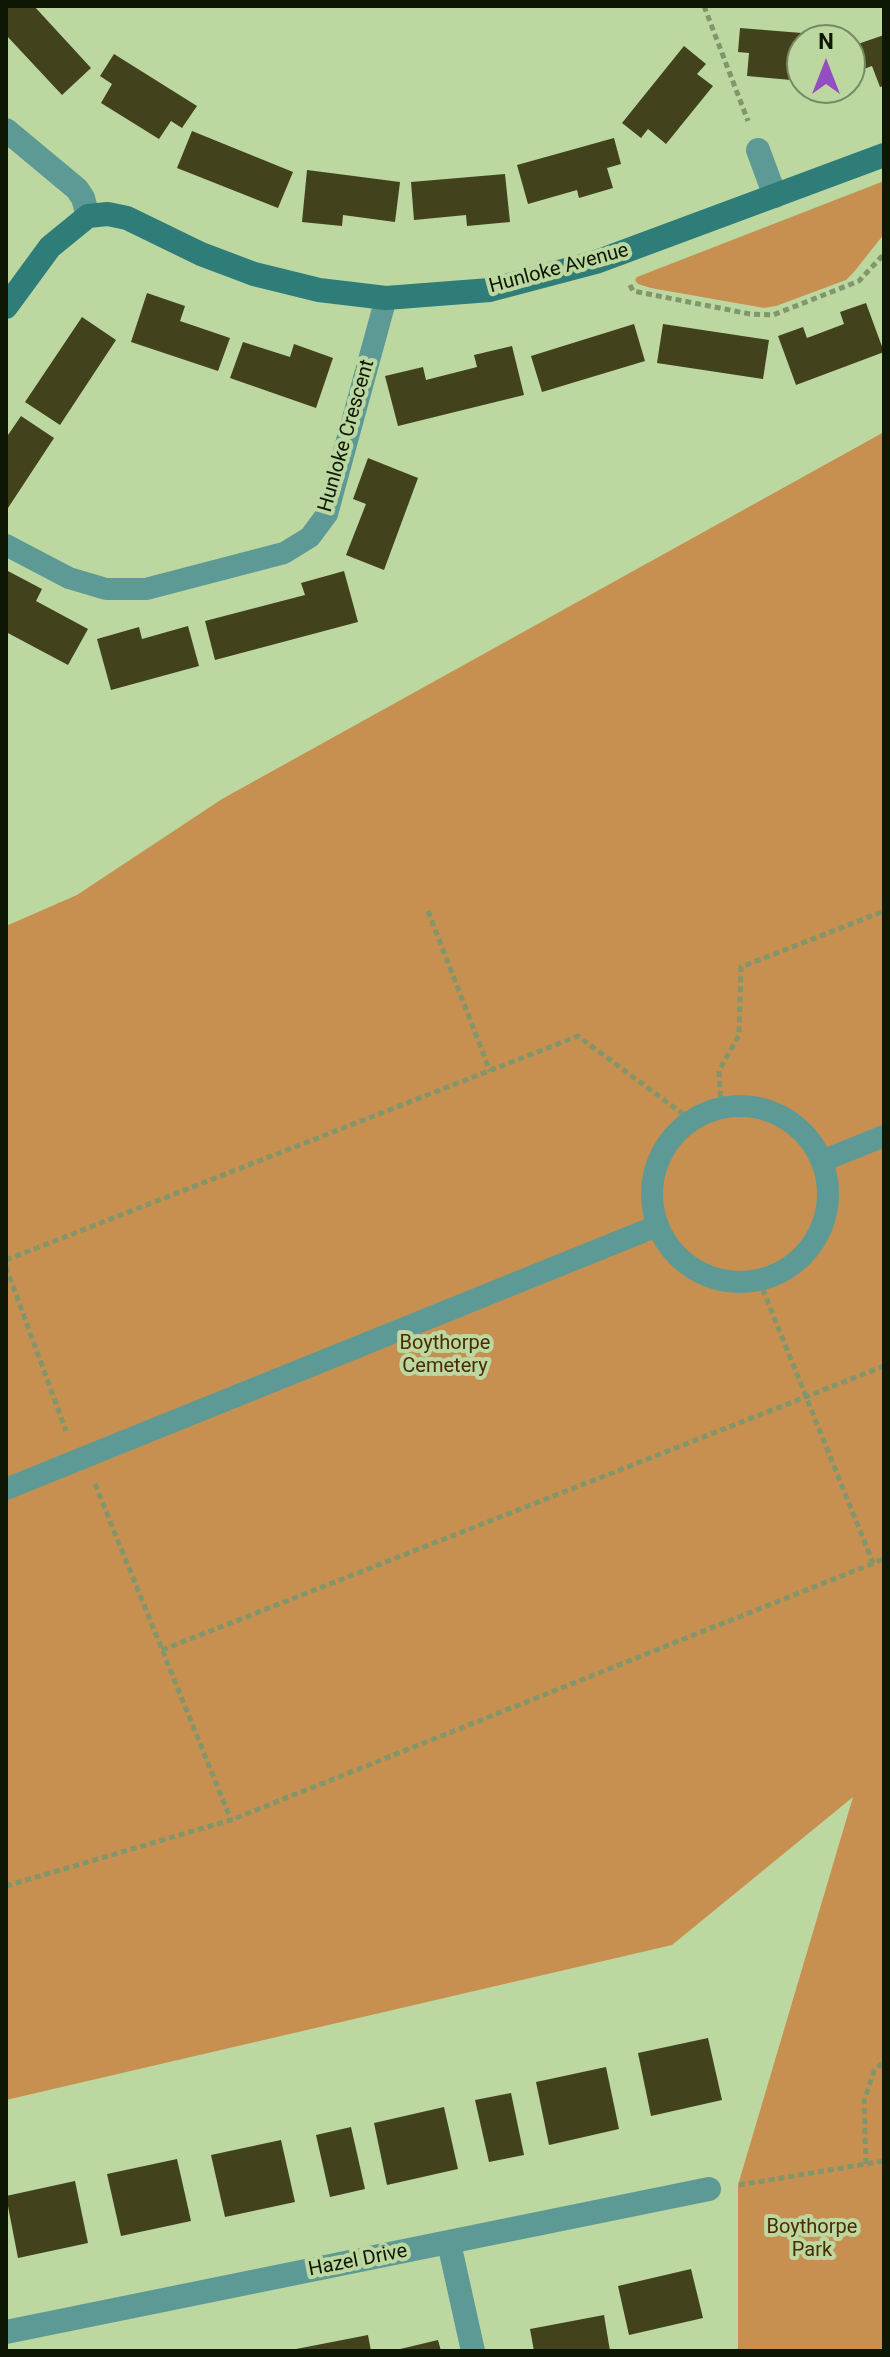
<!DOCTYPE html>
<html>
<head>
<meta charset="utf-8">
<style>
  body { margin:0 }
  #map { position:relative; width:890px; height:2357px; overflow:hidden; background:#bcd7a0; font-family:Roboto,sans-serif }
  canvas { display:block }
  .frame { position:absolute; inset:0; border:8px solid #0e1704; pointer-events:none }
  .north { position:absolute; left:786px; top:24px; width:80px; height:80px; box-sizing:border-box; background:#bcd7a0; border:2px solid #768a62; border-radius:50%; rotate:0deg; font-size:22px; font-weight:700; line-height:32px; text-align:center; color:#0e1704 }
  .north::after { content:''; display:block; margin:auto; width:28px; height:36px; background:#934ec2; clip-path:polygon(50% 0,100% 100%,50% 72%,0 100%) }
</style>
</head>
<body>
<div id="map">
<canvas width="890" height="2357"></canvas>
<div class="frame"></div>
<div class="north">N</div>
</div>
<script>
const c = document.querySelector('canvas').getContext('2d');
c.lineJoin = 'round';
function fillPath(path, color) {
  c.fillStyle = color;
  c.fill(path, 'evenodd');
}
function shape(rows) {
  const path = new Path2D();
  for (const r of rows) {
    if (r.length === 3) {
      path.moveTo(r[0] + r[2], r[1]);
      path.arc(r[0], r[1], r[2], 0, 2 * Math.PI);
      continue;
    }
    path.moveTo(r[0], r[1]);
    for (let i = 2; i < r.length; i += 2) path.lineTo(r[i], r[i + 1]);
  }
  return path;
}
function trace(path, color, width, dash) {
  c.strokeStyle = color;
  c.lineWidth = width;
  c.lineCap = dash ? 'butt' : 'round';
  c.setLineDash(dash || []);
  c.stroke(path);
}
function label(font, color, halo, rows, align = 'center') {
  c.font = font + ' Roboto,sans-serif';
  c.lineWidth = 8;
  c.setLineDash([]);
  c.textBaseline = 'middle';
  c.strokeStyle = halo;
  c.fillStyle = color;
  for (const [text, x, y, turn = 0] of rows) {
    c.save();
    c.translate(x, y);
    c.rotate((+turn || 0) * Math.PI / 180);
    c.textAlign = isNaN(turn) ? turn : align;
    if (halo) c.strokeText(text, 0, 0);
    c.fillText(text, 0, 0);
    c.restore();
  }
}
fillPath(shape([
  [884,181,884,234,854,272,846,280,776,306,764,308,651,288,638,284,635,280,637,277],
  [884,432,884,2351,738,2351,738,2185,853,1797,672,1945,6,2100,6,926,77,895,222,799]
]), '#c79050');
fillPath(shape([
  [6,6,34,6,91,68,62,95,6,35],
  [740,28,839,36,838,40,802,40,802,81,747,76,749,53,738,52],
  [884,35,884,86,880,87,872,66,861,70,852,46],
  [684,46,706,64,697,74,713,86,666,144,648,129,641,138,622,123],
  [114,54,197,106,182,128,171,121,159,139,101,103,112,84,100,76],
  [192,131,293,172,278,208,177,168],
  [614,138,621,164,607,168,613,188,579,198,577,190,528,204,517,165],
  [307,170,400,182,395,222,343,215,342,226,302,222],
  [505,174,510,222,467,226,466,215,414,220,411,182],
  [147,293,185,306,180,321,230,338,218,371,131,342],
  [866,303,884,352,796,385,778,336,803,327,807,338,844,324,840,312],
  [82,317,116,340,60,425,25,402],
  [634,324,645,361,542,392,531,356],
  [663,324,769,340,763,379,657,363],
  [243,342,290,357,294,344,333,358,316,408,230,378],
  [512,346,524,395,398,426,385,376,423,367,426,380,477,367,474,355],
  [21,416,54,438,6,511,6,438],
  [368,458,418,478,384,570,346,555,366,504,353,499],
  [6,570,42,589,36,601,88,629,68,665,6,632],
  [344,571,358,622,215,660,205,621,305,595,301,583],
  [188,626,199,666,111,690,97,639,139,627,142,639],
  [708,2038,722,2100,651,2116,638,2053],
  [606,2067,619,2129,549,2145,536,2082],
  [511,2093,524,2155,489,2162,475,2100],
  [444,2107,458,2169,387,2185,374,2123],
  [351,2127,365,2189,330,2197,316,2135],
  [281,2140,295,2202,225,2217,211,2155],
  [177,2159,191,2221,121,2236,107,2174],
  [75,2181,88,2243,18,2258,6,2196],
  [691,2269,703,2318,629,2335,618,2286],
  [604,2315,610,2351,534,2351,530,2329],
  [368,2335,371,2351,291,2351,291,2350],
  [438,2340,441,2351,396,2351,396,2350]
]), '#42421d');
trace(shape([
  [704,6,748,121],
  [630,285,633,291,750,314,773,315,859,281,884,254],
  [428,911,490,1071],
  [721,1107,719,1071,739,1035,741,967,884,911],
  [6,1260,578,1036,691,1120],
  [6,1267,66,1431],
  [759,1280,873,1563],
  [95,1484,231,1820],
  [162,1650,884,1366],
  [6,1886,231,1820,884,1559],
  [866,2164,864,2101,874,2071,884,2061],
  [739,2185,884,2161]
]), '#81966b', 5, [6, 4]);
trace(shape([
  [6,545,69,578,106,589,146,589,284,553,310,537,327,514,386,298],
  [740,1194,88],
  [822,1161,884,1136],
  [6,1489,657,1226]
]), '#5e9a95', 22);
trace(shape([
  [6,130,77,189,83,198,88,216],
  [758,150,775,196],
  [449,2243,473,2351],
  [6,2332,709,2189]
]), '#5e9a95', 24);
trace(shape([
  [6,307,50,247,88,216,108,214,127,218,201,254,254,274,319,290,386,298,490,290,596,262,884,155]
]), '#2e7d78', 24);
label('20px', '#0e1704', '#bcd7a0', [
  ["Hunloke Avenue",559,269,-15],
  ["Hunloke Crescent",347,436,-74],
  ["Hazel Drive",358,2261,-11]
]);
label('20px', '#4a2c03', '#bcd7a0', [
  ["Boythorpe",445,1344],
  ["Cemetery",445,1367],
  ["Boythorpe",812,2228],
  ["Park",812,2251]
]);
</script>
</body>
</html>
